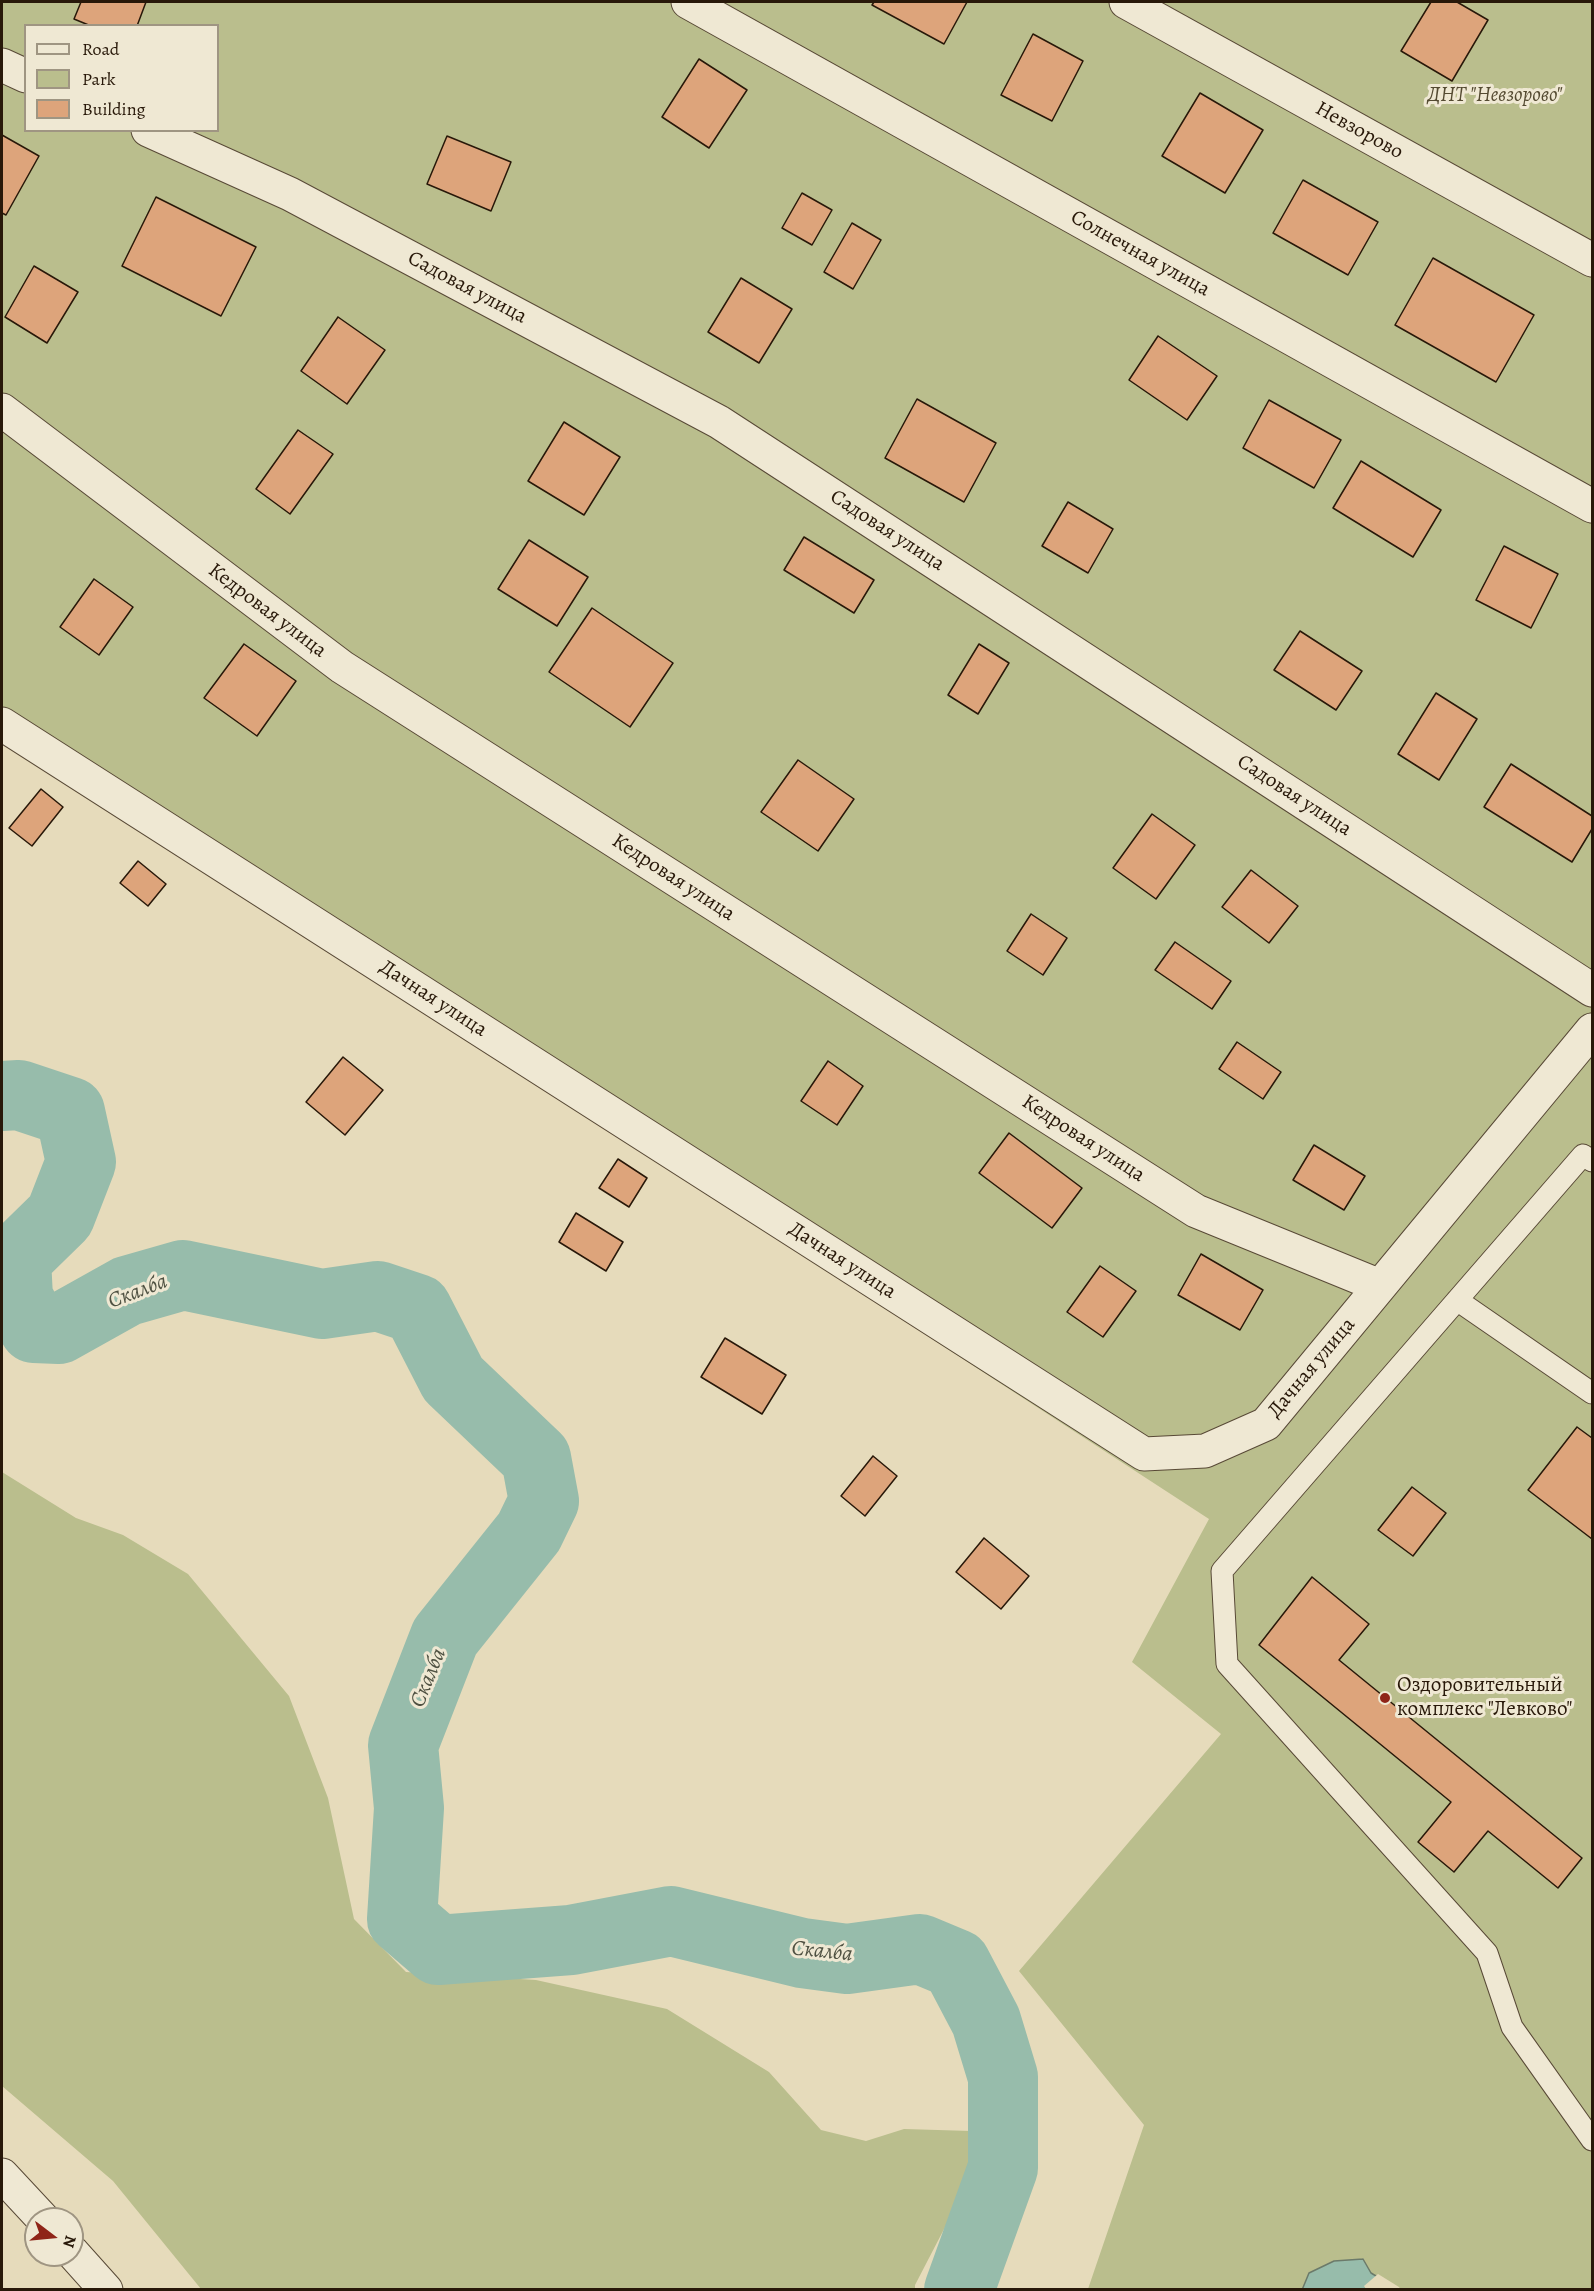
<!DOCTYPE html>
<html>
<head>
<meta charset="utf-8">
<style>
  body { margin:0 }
  #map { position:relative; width:1594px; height:2291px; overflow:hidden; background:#e6dbbb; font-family:Alegreya,serif }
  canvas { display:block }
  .frame { position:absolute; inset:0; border:3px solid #281809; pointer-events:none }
  .legend { position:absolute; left:24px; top:24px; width:195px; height:108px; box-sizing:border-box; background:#efe8d3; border:2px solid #9f9582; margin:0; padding:8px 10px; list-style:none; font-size:18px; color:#281809 }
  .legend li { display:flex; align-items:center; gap:12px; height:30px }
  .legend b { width:30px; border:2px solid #9f9582 }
  .north { position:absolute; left:24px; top:2207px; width:60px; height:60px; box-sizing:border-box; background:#efe8d3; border:2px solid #9f9582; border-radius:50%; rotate:106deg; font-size:16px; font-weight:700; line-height:24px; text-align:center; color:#281809 }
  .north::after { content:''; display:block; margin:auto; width:21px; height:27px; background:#8f2418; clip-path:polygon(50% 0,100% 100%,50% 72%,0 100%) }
</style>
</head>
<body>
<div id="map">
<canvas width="1594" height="2291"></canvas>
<div class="frame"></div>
<ul class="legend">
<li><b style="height:8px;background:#efe8d3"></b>Road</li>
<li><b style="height:16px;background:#babe8d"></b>Park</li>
<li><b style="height:16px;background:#dda47b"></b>Building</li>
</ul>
<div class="north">N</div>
</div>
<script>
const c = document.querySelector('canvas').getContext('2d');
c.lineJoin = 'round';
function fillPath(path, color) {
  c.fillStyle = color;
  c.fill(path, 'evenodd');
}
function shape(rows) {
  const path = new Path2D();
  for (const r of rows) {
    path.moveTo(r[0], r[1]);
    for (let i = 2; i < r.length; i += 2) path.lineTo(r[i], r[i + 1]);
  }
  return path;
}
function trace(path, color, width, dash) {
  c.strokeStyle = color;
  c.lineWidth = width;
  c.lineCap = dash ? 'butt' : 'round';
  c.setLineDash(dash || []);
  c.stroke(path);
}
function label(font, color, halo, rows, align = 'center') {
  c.font = font + ' Alegreya,serif';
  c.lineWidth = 6;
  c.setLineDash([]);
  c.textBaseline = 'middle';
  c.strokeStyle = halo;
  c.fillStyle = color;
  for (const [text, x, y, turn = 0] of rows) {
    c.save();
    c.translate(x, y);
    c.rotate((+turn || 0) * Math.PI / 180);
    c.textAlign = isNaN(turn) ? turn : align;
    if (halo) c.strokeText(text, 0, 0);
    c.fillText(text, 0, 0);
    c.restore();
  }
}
fillPath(shape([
  [2,2,1592,2,1592,2289,1088,2289,1144,2125,1019,1971,1221,1734,1132,1662,1209,1519,2,734],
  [26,26,218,26,218,130,26,130],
  [2,1472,76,1518,123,1535,188,1574,289,1696,328,1798,354,1919,406,1972,536,1980,667,2009,769,2072,821,2130,866,2141,904,2129,971,2131,983,2154,915,2285,915,2289,201,2289,113,2181,2,2086]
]), '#babe8d');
const water = shape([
  [1363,2259,1371,2273,1398,2289,1302,2290,1309,2273,1334,2261,1363,2259]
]);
fillPath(water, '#97bcab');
trace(water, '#6b7a6a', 1.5);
fillPath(shape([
  [1378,2274,1399,2287,1401,2290,1366,2289,1364,2286]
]), '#e6dbbb');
trace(shape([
  [2,1096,19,1095,70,1112,81,1162,60,1216,16,1259,18,1298,34,1328,59,1329,127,1291,183,1275,322,1304,378,1296,417,1309,453,1379,536,1458,544,1501,529,1532,445,1637,403,1745,409,1808,402,1919,438,1950,571,1940,671,1921,802,1953,847,1959,920,1949,956,1964,986,2021,1003,2077,1003,2168,959,2290]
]), '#97bcab', 70);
const building = shape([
  [81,2,146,2,137,26,91,26,74,19,81,2],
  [874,2,967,2,944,44,872,5,874,2],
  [1431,2,1457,2,1488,20,1452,81,1401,51,1431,2],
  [1033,34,1083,61,1052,121,1001,95,1033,34],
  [699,59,747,90,709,148,662,117,699,59],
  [1200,93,1263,130,1225,193,1162,156,1200,93],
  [2,135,39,156,6,215,2,213,2,135],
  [447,136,511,162,491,211,427,184,447,136],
  [1303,180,1378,222,1348,275,1273,233,1303,180],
  [802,193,832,210,812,245,782,228,802,193],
  [156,197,256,247,221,316,122,266,156,197],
  [852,223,881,240,853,289,824,272,852,223],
  [1433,258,1534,315,1496,382,1395,325,1433,258],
  [34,266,78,292,47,343,5,317,34,266],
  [741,278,792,309,759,363,708,332,741,278],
  [338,317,385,350,347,404,301,371,338,317],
  [1158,336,1217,376,1187,420,1129,380,1158,336],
  [917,399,996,443,964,502,885,458,917,399],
  [1269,400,1341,440,1314,488,1243,448,1269,400],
  [564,422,620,457,584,515,528,481,564,422],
  [298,430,333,454,290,514,256,489,298,430],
  [1361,461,1441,510,1413,557,1333,508,1361,461],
  [1068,502,1113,529,1088,573,1042,546,1068,502],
  [804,537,874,580,854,613,784,570,804,537],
  [529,540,588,577,557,626,498,589,529,540],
  [1504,546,1558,574,1531,628,1476,600,1504,546],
  [94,579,133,607,99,655,60,627,94,579],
  [592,608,673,663,630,727,549,672,592,608],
  [1300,631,1362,671,1336,710,1274,670,1300,631],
  [244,644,296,681,257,736,204,698,244,644],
  [979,644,1009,663,978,714,948,695,979,644],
  [1436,693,1477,719,1439,780,1398,754,1436,693],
  [798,760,854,799,818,851,761,812,798,760],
  [1511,764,1592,816,1592,829,1572,862,1484,807,1511,764],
  [41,789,63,807,32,846,9,828,41,789],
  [1152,814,1195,845,1156,899,1113,868,1152,814],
  [138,861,166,884,148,906,120,883,138,861],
  [1251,870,1298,906,1269,943,1222,907,1251,870],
  [1031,914,1067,938,1043,975,1007,951,1031,914],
  [1175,942,1231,981,1212,1009,1155,970,1175,942],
  [1237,1042,1281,1072,1263,1099,1219,1069,1237,1042],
  [343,1057,383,1090,345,1135,306,1102,343,1057],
  [828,1061,863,1086,837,1125,801,1101,828,1061],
  [1009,1133,1082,1188,1052,1228,979,1173,1009,1133],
  [1314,1145,1365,1176,1344,1210,1293,1180,1314,1145],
  [618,1159,647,1178,629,1207,599,1188,618,1159],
  [576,1213,623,1242,606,1271,559,1242,576,1213],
  [1201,1254,1263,1290,1240,1330,1178,1295,1201,1254],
  [1100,1266,1136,1291,1103,1337,1067,1312,1100,1266],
  [725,1338,786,1375,762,1414,701,1377,725,1338],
  [1577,1427,1592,1438,1592,1539,1528,1490,1577,1427],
  [873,1456,897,1476,865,1516,841,1496,873,1456],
  [1412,1487,1446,1513,1413,1556,1378,1530,1412,1487],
  [984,1538,1029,1576,1001,1609,956,1572,984,1538],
  [1312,1577,1369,1624,1339,1660,1582,1858,1558,1888,1488,1831,1454,1872,1418,1842,1451,1802,1259,1645,1312,1577]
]);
fillPath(building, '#dda47b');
trace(building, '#281809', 1.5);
const lane = shape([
  [1592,1161,1583,1155,1222,1571,1227,1664,1487,1953,1512,2027,1592,2140],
  [1457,1300,1592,1393]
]);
const street = shape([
  [688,2,1592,506],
  [1126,2,1592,260],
  [2,65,26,76],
  [148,130,290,194,719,422,1592,990],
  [2,410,342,667,1196,1211,1380,1286],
  [2,724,1144,1454,1205,1451,1266,1424,1592,1030],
  [2,2175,43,2219],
  [72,2252,106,2290]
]);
trace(lane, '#584936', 23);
trace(street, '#584936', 35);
trace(lane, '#efe8d3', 21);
trace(street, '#efe8d3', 33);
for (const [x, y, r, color] of [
  [1385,1698,6,"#8f2418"]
]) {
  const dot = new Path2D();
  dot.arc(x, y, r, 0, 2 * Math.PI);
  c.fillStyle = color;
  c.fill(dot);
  trace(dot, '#efe8d3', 2);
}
label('italic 21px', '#544a31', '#efe8d3', [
  ["ДНТ \"Невзорово\"",1495,96]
]);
label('21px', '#281809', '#efe8d3', [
  ["Невзорово",1359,131,29],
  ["Солнечная улица",1140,254,29],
  ["Садовая улица",467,288,28],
  ["Садовая улица",887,531,33],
  ["Кедровая улица",267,611,37],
  ["Садовая улица",1294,796,33],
  ["Кедровая улица",673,878,33],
  ["Дачная улица",433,999,33],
  ["Кедровая улица",1083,1139,33],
  ["Дачная улица",842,1261,33],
  ["Дачная улица",1312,1368,-50]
]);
label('21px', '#281809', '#efe8d3', [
  ["Оздоровительный",1397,1686],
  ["комплекс \"Левково\"",1397,1710]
], 'left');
label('italic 22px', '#4f5142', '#efe8d3', [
  ["Скалба",138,1292,-21],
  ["Скалба",429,1678,-68],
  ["Скалба",822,1952,6]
]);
</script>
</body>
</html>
